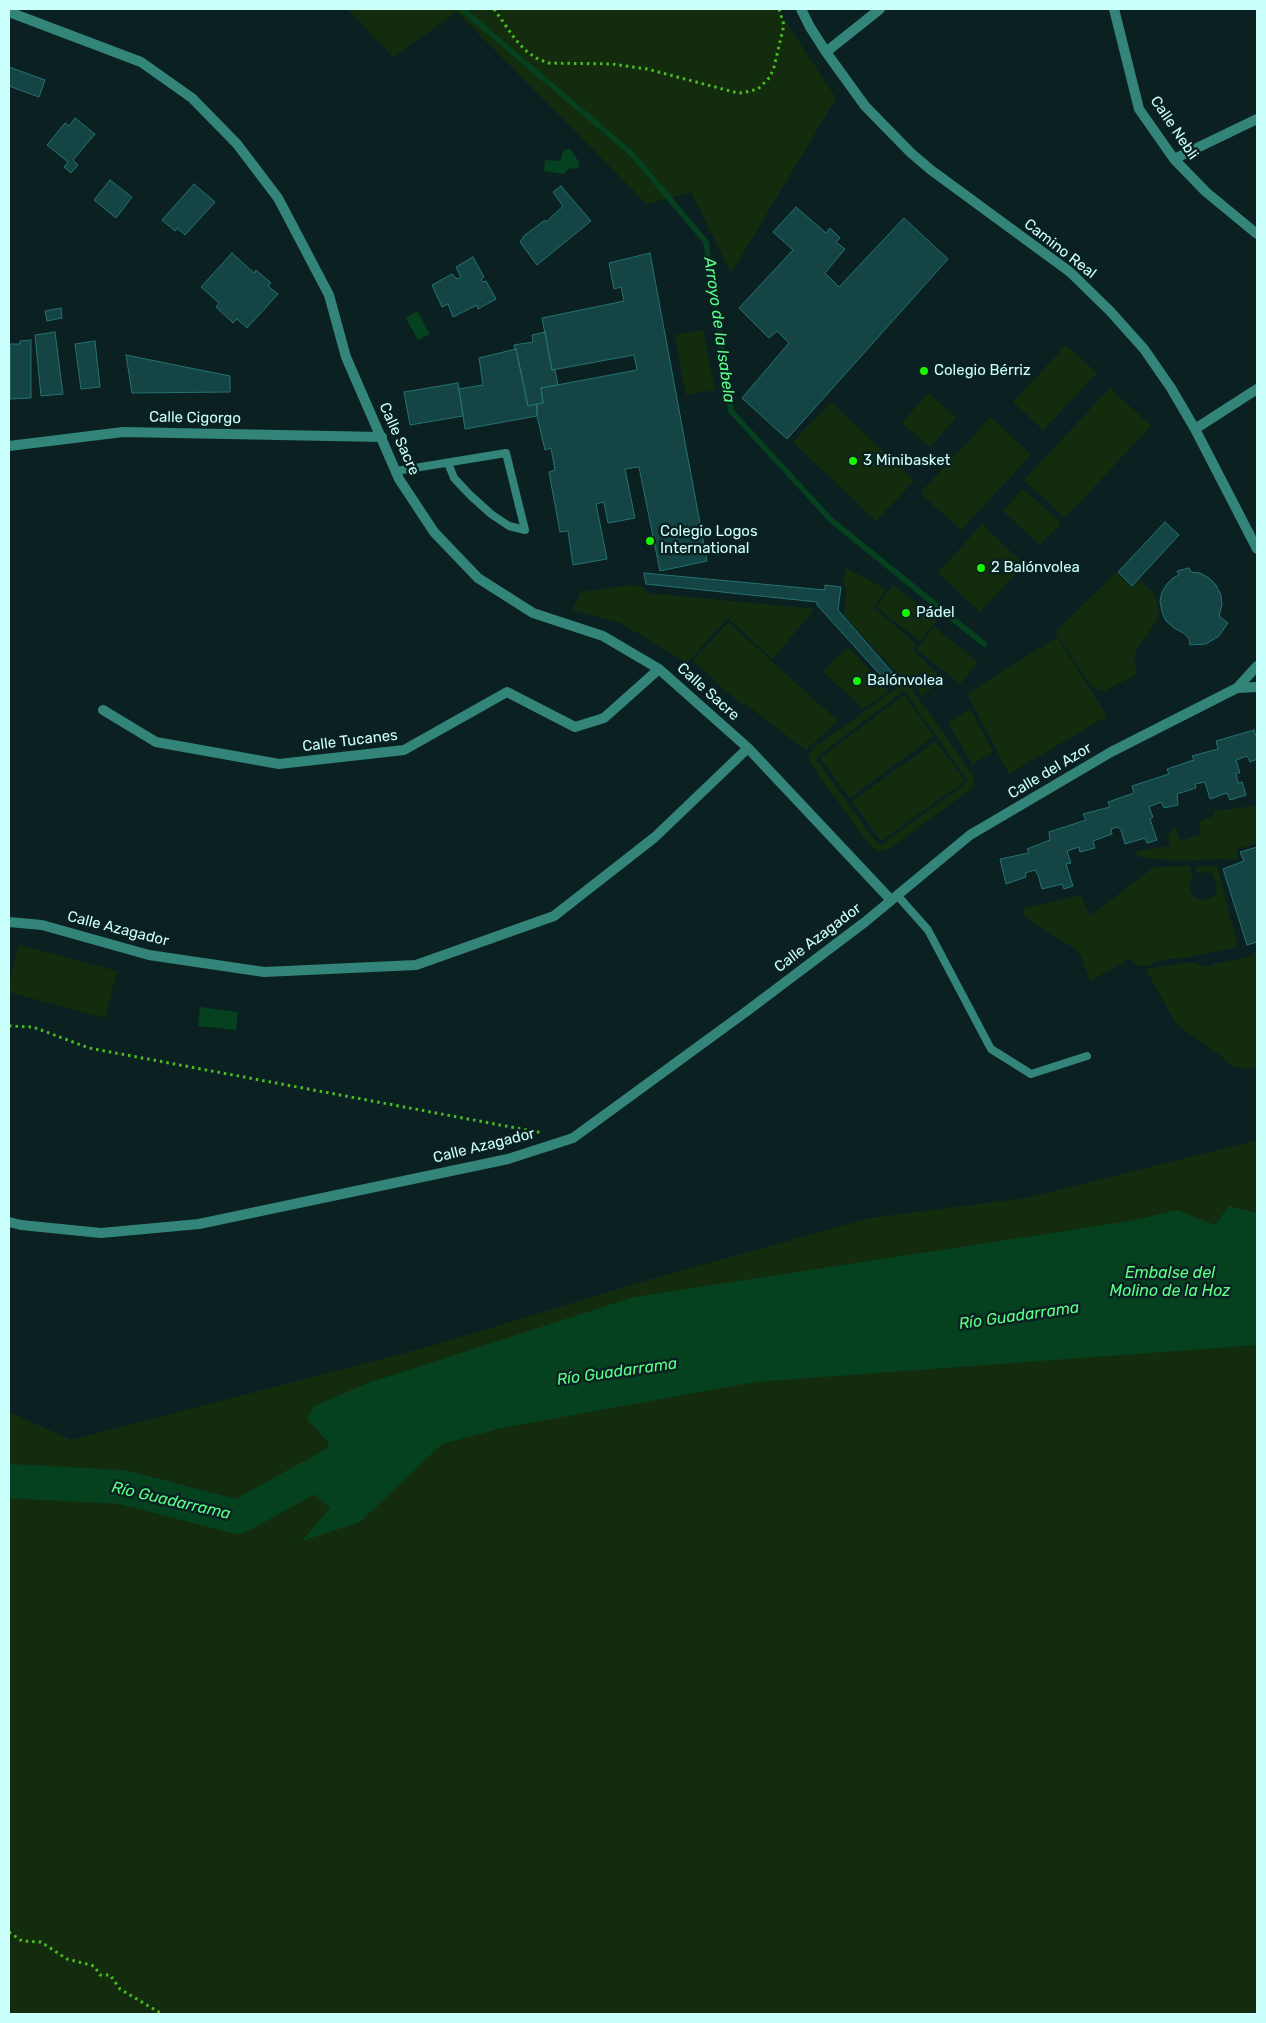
<!DOCTYPE html>
<html>
<head>
<meta charset="utf-8">
<style>
  body { margin:0 }
  #map { position:relative; width:1266px; height:2023px; overflow:hidden; background:#0b2121; font-family:Rubik,sans-serif }
  canvas { display:block }
  .frame { position:absolute; inset:0; border:10px solid #cbfffb; pointer-events:none }
</style>
</head>
<body>
<div id="map">
<canvas width="1266" height="2023"></canvas>
<div class="frame"></div>
</div>
<script>
const c = document.querySelector('canvas').getContext('2d');
c.lineJoin = 'round';
function fillPath(path, color) {
  c.fillStyle = color;
  c.fill(path, 'evenodd');
}
function shape(rows) {
  const path = new Path2D();
  for (const r of rows) {
    path.moveTo(r[0], r[1]);
    for (let i = 2; i < r.length; i += 2) path.lineTo(r[i], r[i + 1]);
  }
  return path;
}
function trace(path, color, width, dash) {
  c.strokeStyle = color;
  c.lineWidth = width;
  c.lineCap = dash ? 'butt' : 'round';
  c.setLineDash(dash || []);
  c.stroke(path);
}
function label(font, color, halo, rows, align = 'center') {
  c.font = font + ' Rubik,sans-serif';
  c.lineWidth = 5;
  c.setLineDash([]);
  c.textBaseline = 'middle';
  c.strokeStyle = halo;
  c.fillStyle = color;
  for (const [text, x, y, turn = 0] of rows) {
    c.save();
    c.translate(x, y);
    c.rotate((+turn || 0) * Math.PI / 180);
    c.textAlign = isNaN(turn) ? turn : align;
    if (halo) c.strokeText(text, 0, 0);
    c.fillText(text, 0, 0);
    c.restore();
  }
}
fillPath(shape([
  [347,9,777,9,836,98,731,273,691,192,647,204,457,12,393,57],
  [703,330,715,390,686,395,675,335],
  [1066,345,1097,373,1043,430,1013,402],
  [1110,388,1151,426,1065,518,1024,480],
  [928,393,956,418,930,447,902,423],
  [831,402,914,481,876,521,793,442],
  [991,417,1031,455,961,530,920,493],
  [1023,489,1061,523,1040,545,1003,511],
  [982,524,1024,564,980,612,938,573],
  [846,568,886,589,874,608,915,643,913,650,943,679,922,696,916,687,905,676,897,673,844,615,846,589,843,581],
  [1116,573,1132,587,1140,580,1154,594,1157,601,1159,618,1136,650,1134,661,1137,674,1104,691,1092,687,1055,632],
  [630,585,643,587,647,593,815,609,772,659,728,618,687,663,621,623,572,610,581,592],
  [893,585,937,620,920,641,876,607],
  [728,622,838,721,806,750,744,703,742,705,693,661],
  [934,627,978,662,960,684,916,649],
  [1057,637,1107,716,1009,774,967,694],
  [848,647,889,691,863,709,823,671],
  [906,685,912,689,972,774,975,784,967,792,893,846,883,851,877,850,868,843,810,763,808,758,812,749,900,686],
  [902,692,906,693,967,780,962,786,883,844,879,844,872,837,817,760,818,756],
  [904,695,934,736,850,798,820,758],
  [970,709,993,752,972,764,948,723],
  [936,741,965,781,881,841,852,801],
  [1257,795,1257,843,1237,849,1237,860,1219,859,1177,861,1139,857,1135,852,1170,846,1168,838,1172,828,1175,827,1181,841,1201,834,1198,822,1214,816,1213,811,1253,806,1256,804],
  [1190,866,1192,879,1189,886,1192,894,1194,897,1203,901,1215,896,1217,892,1216,883,1212,873,1197,872,1196,866,1217,866,1238,947,1189,957,1160,960,1147,966,1139,966,1130,959,1090,981,1081,956,1074,948,1028,920,1023,914,1022,909,1080,895,1090,916,1154,867],
  [19,945,117,971,105,1018,9,992,9,983],
  [1256,952,1257,1068,1248,1069,1231,1066,1219,1054,1176,1024,1146,969,1191,962,1202,966,1213,966,1212,964,1248,957],
  [1257,1140,1257,2014,9,2014,9,1412,71,1440,435,1345,634,1284,870,1218,1026,1198]
]), '#142c0e');
fillPath(shape([
  [570,149,579,162,579,166,577,169,570,168,563,174,544,171,545,160,561,161,563,150],
  [417,311,430,334,418,340,406,318],
  [200,1007,238,1012,236,1030,198,1026],
  [1229,1206,1257,1213,1257,1345,755,1382,502,1428,442,1444,360,1522,302,1541,330,1508,309,1489,317,1477,329,1443,307,1419,314,1406,368,1383,634,1297,1130,1221,1177,1210,1215,1225]
]), '#05411f');
trace(shape([
  [462,9,632,154,706,242,731,411,831,520,984,644]
]), '#05411f', 5.5);
trace(shape([
  [9,1481,122,1487,238,1517,360,1450]
]), '#05411f', 34);
const building = shape([
  [9,67,45,80,39,97,9,86,9,67],
  [75,118,95,134,73,160,78,165,71,173,64,167,68,162,47,145,65,123,69,126,75,118],
  [110,180,132,197,116,218,94,200,110,180],
  [194,184,215,202,185,235,177,228,175,231,162,220,194,184],
  [561,186,591,221,537,265,520,242,525,235,545,220,546,222,563,206,553,192,561,186],
  [796,207,826,233,830,228,840,238,836,242,845,249,825,273,839,287,904,218,948,259,787,439,742,398,789,343,777,331,769,338,739,308,793,250,773,232,796,207],
  [232,253,254,273,256,270,271,283,268,286,278,294,247,328,237,319,233,323,216,307,219,303,201,287,232,253],
  [650,253,707,561,660,571,639,467,625,469,635,518,608,523,604,502,596,504,607,559,573,565,568,531,560,532,549,472,555,470,551,448,545,450,537,416,537,404,543,403,541,388,637,370,634,355,552,370,542,318,624,301,621,287,614,289,609,263,650,253],
  [473,257,484,277,481,280,483,282,486,281,496,299,478,309,477,305,453,317,448,304,442,307,432,285,452,274,457,279,461,277,456,267,473,257],
  [61,308,62,318,47,321,45,311,61,308],
  [55,332,63,394,41,396,35,335,55,332],
  [545,332,552,370,555,370,558,385,541,388,543,403,528,406,516,349,515,350,514,345,533,342,532,335,545,332],
  [31,340,31,398,10,399,10,344,20,344,20,341,31,340],
  [95,341,100,387,81,389,75,344,95,341],
  [516,349,528,406,537,404,537,416,465,429,459,389,483,385,479,358,516,349],
  [126,355,230,376,230,392,132,393,126,355],
  [458,383,463,416,410,425,404,392,458,383],
  [1165,522,1179,535,1132,586,1118,572,1165,522],
  [1189,568,1191,572,1200,573,1209,578,1216,585,1221,595,1222,605,1219,616,1228,623,1219,636,1206,644,1190,645,1189,639,1185,634,1174,628,1166,621,1162,612,1160,601,1162,592,1167,584,1173,578,1179,575,1177,571,1189,568],
  [644,573,825,590,825,585,841,587,838,610,892,672,884,679,817,605,817,602,646,584,644,573],
  [1254,730,1257,739,1257,759,1250,762,1247,756,1236,760,1240,773,1236,773,1238,783,1242,782,1246,795,1230,800,1227,793,1210,799,1205,782,1195,784,1196,788,1177,794,1178,805,1164,808,1161,802,1149,807,1153,817,1150,819,1157,840,1147,843,1145,838,1125,844,1121,830,1118,827,1111,829,1112,834,1093,841,1095,848,1080,852,1079,847,1067,851,1071,863,1066,864,1073,886,1064,889,1062,884,1042,889,1038,875,1035,870,1025,873,1026,877,1006,884,1000,859,1029,853,1027,849,1050,840,1049,832,1086,820,1083,814,1110,807,1108,802,1134,793,1132,786,1169,774,1167,769,1194,760,1192,756,1218,749,1216,741,1254,730],
  [1257,847,1257,942,1247,945,1223,869,1244,861,1240,852,1257,847]
]);
fillPath(building, '#154444');
trace(building, '#257272', 1);
trace(shape([
  [494,9,515,39,525,50,536,58,548,63,612,64,647,69,734,92,742,93,758,89,770,77,774,67,784,25,779,9],
  [9,1026,33,1027,89,1048,543,1133],
  [9,1932,22,1941,41,1942,67,1959,94,1966,100,1975,110,1975,120,1989,162,2014]
]), '#4abc22', 3, [2.5, 4]);
trace(shape([
  [396,471,506,453,525,530,509,526,491,514,470,495,454,478,448,463],
  [897,895,928,930,991,1049,1031,1074,1087,1056]
]), '#328578', 8);
trace(shape([
  [801,9,810,27,826,52,865,106,911,153,931,170,1070,272,1110,311,1144,349,1171,388,1195,429,1257,549],
  [1114,9,1139,109,1174,159,1206,192,1257,234],
  [9,12,141,62,192,98,237,144,278,198,329,295,346,357,399,479,434,532,478,578,533,613,603,636,659,669,748,748,891,900],
  [826,52,880,9],
  [1174,159,1257,119],
  [1195,429,1257,389],
  [9,446,123,432,382,437],
  [1237,688,1257,687],
  [103,710,156,742,279,764,404,750,507,692,575,727,604,718,659,669],
  [9,922,42,925,149,955,264,972,416,965,554,916,655,837,748,748],
  [9,1222,21,1225,101,1233,199,1224,508,1159,573,1138,747,1011,865,922,970,835,1111,752,1237,688,1257,666]
]), '#328578', 10);
for (const [x, y, r, color] of [
  [924,371,5,"#17f600"],
  [853,461,5,"#17f600"],
  [650,541,5,"#17f600"],
  [981,568,5,"#17f600"],
  [906,613,5,"#17f600"],
  [857,681,5,"#17f600"]
]) {
  const dot = new Path2D();
  dot.arc(x, y, r, 0, 2 * Math.PI);
  c.fillStyle = color;
  c.fill(dot);
  trace(dot, '#0b2121', 2);
}
label('15px', '#cbfffb', '#0b2121', [
  ["Calle Nebli",1174,128,56],
  ["Camino Real",1060,249,38],
  ["Calle Cigorgo",195,418,1],
  ["Calle Sacre",399,439,66],
  ["Calle Sacre",708,692,42],
  ["Calle Tucanes",350,741,-7],
  ["Calle del Azor",1050,771,-31],
  ["Calle Azagador",118,929,14],
  ["Calle Azagador",818,938,-37],
  ["Calle Azagador",484,1146,-14]
]);
label('15px', '#cbfffb', '#0b2121', [
  ["Colegio Bérriz",934,371],
  ["3 Minibasket",863,461],
  ["Colegio Logos",660,532],
  ["International",660,549],
  ["2 Balónvolea",991,568],
  ["Pádel",916,613],
  ["Balónvolea",867,681]
], 'left');
label('italic 16px', '#59ff86', '#0b2121', [
  ["Arroyo de la Isabela",719,330,82],
  ["Embalse del",1170,1273],
  ["Molino de la Hoz",1170,1291],
  ["Río Guadarrama",1019,1316,-8],
  ["Río Guadarrama",617,1372,-8],
  ["Río Guadarrama",171,1501,13]
]);
</script>
</body>
</html>
